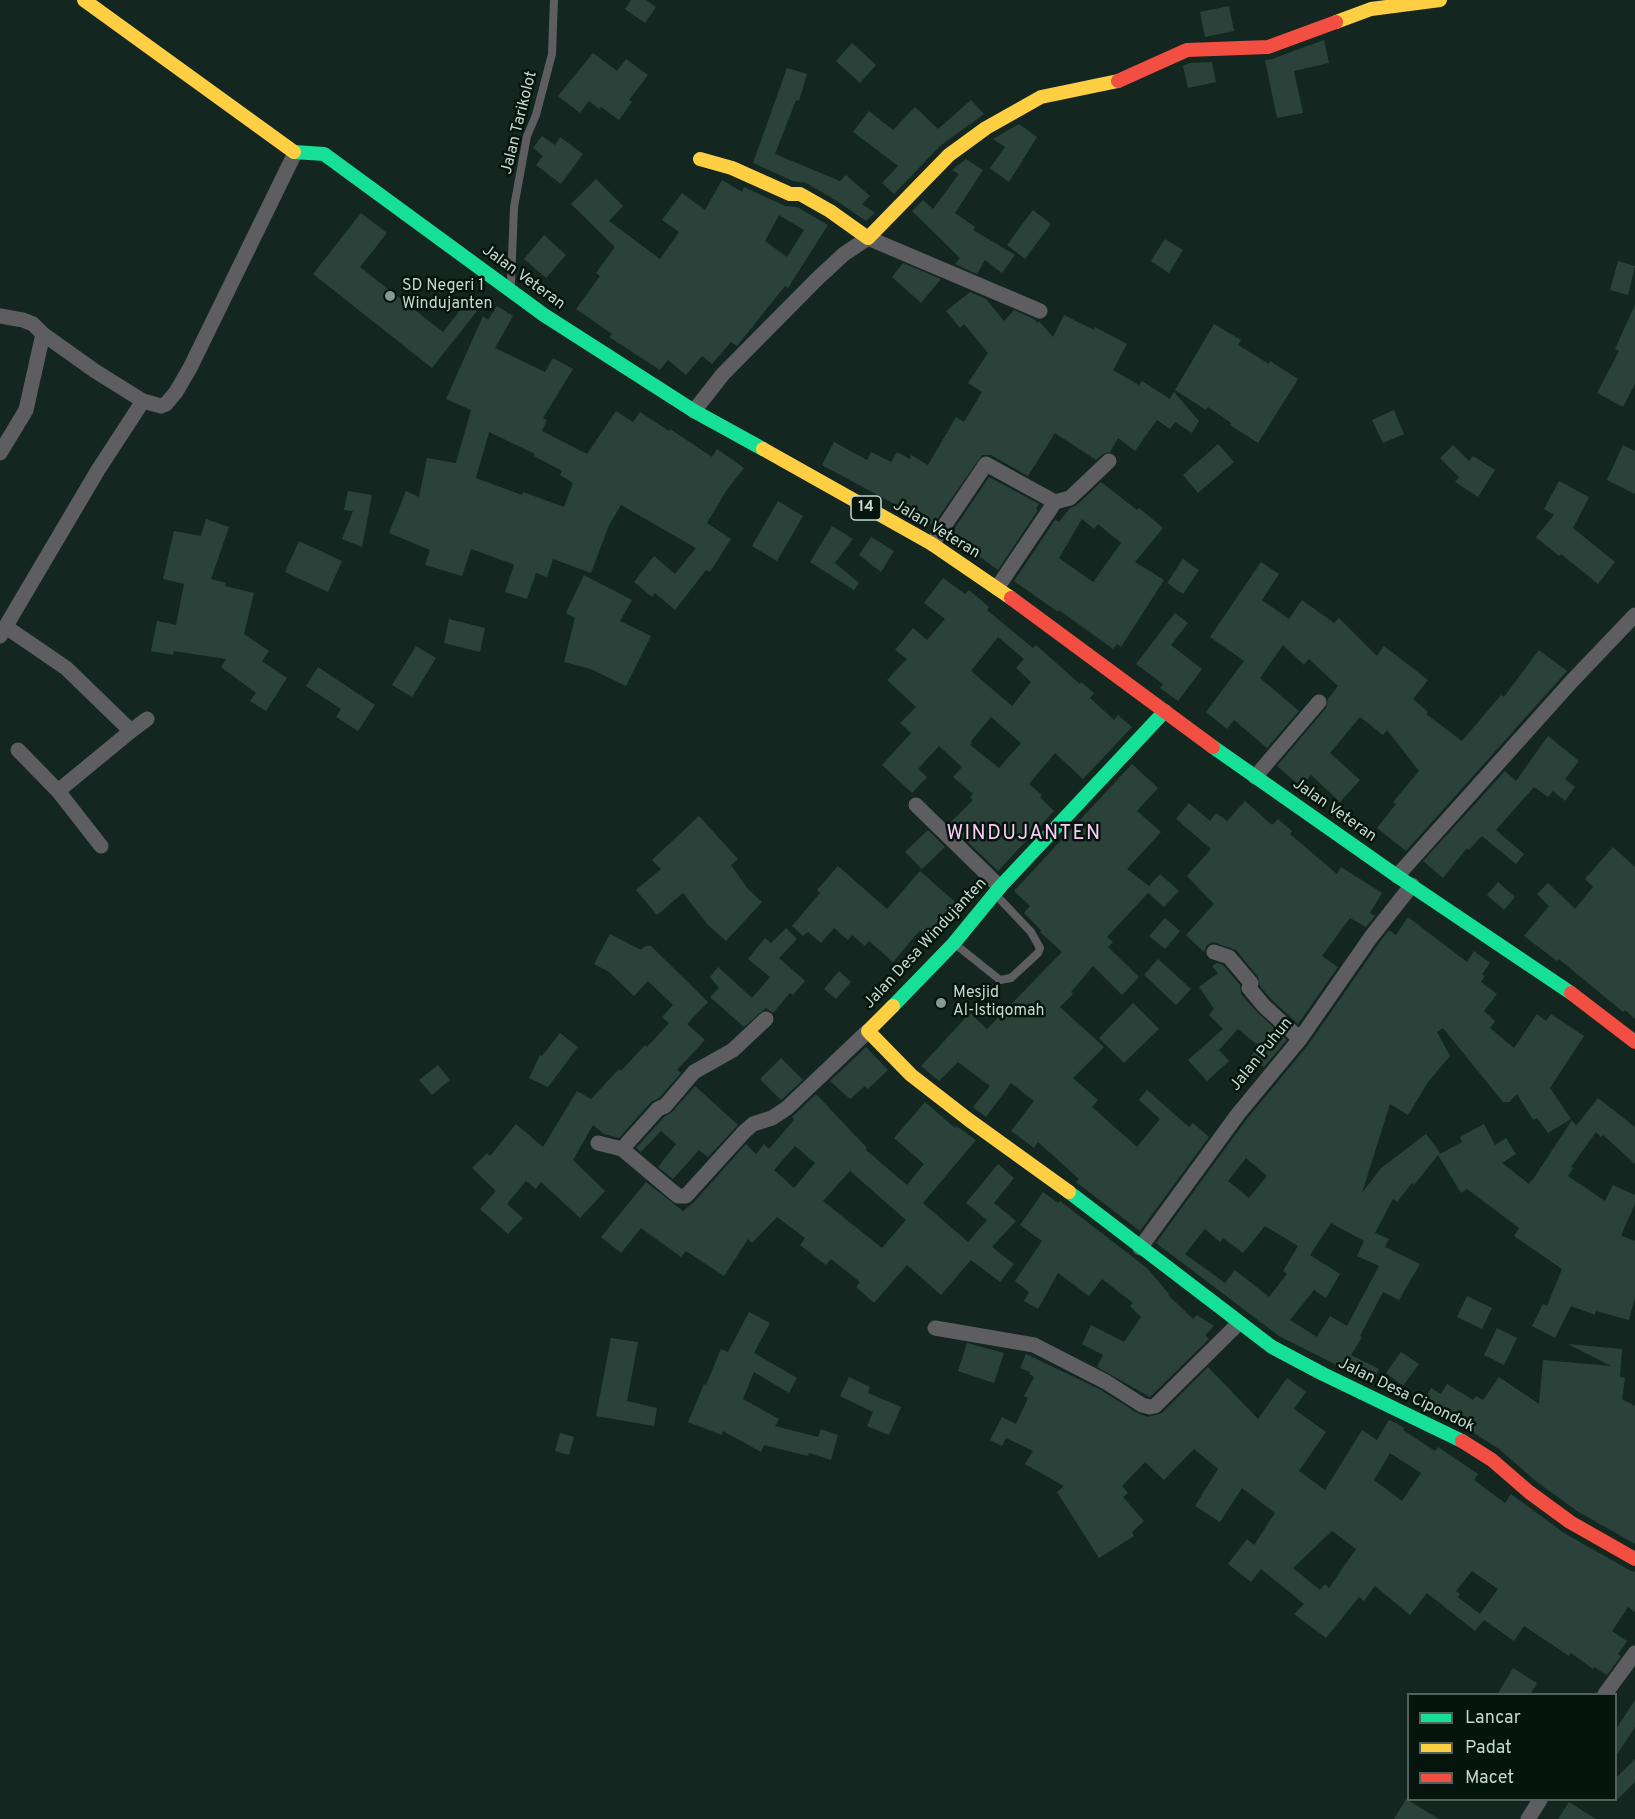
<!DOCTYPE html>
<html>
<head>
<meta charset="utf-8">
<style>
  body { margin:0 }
  #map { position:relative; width:1635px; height:1819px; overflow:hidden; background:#132720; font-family:Overpass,sans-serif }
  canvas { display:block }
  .legend { position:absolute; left:1407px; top:1693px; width:210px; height:108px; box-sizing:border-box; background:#06140e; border:2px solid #52625a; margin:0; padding:8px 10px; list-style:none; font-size:18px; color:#c4d7cd }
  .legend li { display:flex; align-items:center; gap:12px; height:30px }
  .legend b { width:30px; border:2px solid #52625a }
</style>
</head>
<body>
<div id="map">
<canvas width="1635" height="1819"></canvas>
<ul class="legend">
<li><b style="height:8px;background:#16e098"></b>Lancar</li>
<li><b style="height:8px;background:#ffcf43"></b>Padat</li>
<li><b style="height:8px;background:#f24e42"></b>Macet</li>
</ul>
</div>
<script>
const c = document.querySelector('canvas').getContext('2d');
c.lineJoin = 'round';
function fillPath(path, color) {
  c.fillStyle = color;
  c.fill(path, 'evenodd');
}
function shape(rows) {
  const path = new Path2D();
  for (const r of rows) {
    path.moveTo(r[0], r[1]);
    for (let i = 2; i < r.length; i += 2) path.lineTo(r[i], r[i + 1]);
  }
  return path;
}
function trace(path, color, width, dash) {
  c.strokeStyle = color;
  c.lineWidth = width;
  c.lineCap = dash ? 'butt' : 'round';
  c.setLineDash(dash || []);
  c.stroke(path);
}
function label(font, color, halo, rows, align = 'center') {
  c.font = font + ' Overpass,sans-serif';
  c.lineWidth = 5;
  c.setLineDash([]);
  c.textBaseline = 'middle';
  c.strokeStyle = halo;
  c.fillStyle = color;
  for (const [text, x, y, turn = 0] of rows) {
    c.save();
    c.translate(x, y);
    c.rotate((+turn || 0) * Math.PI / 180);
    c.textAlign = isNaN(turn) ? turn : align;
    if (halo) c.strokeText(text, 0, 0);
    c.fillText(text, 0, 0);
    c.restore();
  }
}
fillPath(shape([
  [631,0,646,0,656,7,645,23,625,9],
  [1229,6,1234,31,1205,37,1200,12],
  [1324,40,1329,63,1294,71,1303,113,1277,118,1265,60,1272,59],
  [852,43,876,65,860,83,836,61],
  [593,53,617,71,626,59,648,75,629,100,632,102,619,120,601,107,599,109,589,101,580,113,558,96],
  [1212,62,1216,82,1188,88,1183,66,1190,63],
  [787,68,807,74,799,101,796,100,775,154,840,181,846,175,870,196,862,204,875,213,866,221,837,201,806,183,793,181,753,163],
  [971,100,984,114,940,146,894,194,882,183,898,166,853,132,869,111,893,130,915,107,938,129],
  [1019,124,1037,137,1009,182,990,168,1005,147,993,139],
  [542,136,555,145,560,137,583,154,561,184,536,165,543,156,533,148],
  [966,159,983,170,955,213,975,227,973,230,1015,255,1002,273,985,260,977,274,955,264,960,258,912,211,923,200,933,209,959,174,952,170],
  [596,179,623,206,609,221,660,259,679,232,662,220,682,193,705,210,722,180,742,192,744,187,785,206,797,207,828,225,788,288,785,286,737,346,731,342,712,364,702,356,686,375,668,360,660,370,609,337,612,334,576,309,600,276,596,273,615,247,571,204],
  [779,215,804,230,787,257,765,241],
  [1033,210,1051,224,1025,259,1007,245],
  [361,213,387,233,360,267,443,332,466,303,477,311,432,368,313,274],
  [544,235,566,255,546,278,524,259],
  [1165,239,1183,250,1169,273,1151,261],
  [1618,261,1635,266,1628,295,1610,290],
  [903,263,941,279,921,303,892,277],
  [970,292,986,299,1004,321,1014,310,1034,319,1038,323,1039,321,1053,337,1064,315,1094,330,1095,327,1127,344,1113,370,1139,385,1142,381,1170,399,1174,392,1199,421,1192,433,1175,422,1170,429,1157,420,1135,451,1118,438,1110,452,1103,454,1096,460,1055,433,1028,476,991,455,982,455,933,525,822,465,834,442,867,460,871,452,891,462,897,452,910,459,911,455,928,465,956,417,964,422,982,392,968,383,988,353,964,324,960,328,946,311],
  [1635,305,1635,384,1623,407,1597,393,1619,351,1615,349],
  [497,306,513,316,495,348,545,372,553,358,573,369,543,418,547,420,542,431,587,454,616,411,633,422,640,412,669,431,670,429,712,457,717,449,744,468,726,491,707,523,731,539,710,572,706,570,675,610,655,593,652,597,634,582,654,556,675,574,696,548,621,505,609,525,591,573,553,559,547,577,536,573,527,599,505,592,514,565,510,563,471,549,462,576,425,565,430,550,389,533,406,491,419,497,427,458,456,463,471,410,446,399,483,316,488,320],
  [489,432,535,454,534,456,562,471,560,475,573,483,564,507,523,492,522,495,476,478],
  [1214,324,1241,340,1238,345,1269,364,1270,361,1298,379,1258,443,1230,425,1231,423,1208,407,1206,410,1175,390],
  [1394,410,1404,434,1383,443,1372,420],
  [1218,444,1234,462,1198,493,1183,475],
  [1453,445,1469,461,1473,456,1495,470,1478,497,1455,482,1459,477,1440,458],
  [1623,445,1635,451,1635,494,1607,480],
  [989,477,1039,504,1036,509,1038,510,998,570,950,535],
  [1559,481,1589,497,1573,528,1615,562,1598,584,1561,554,1559,556,1536,537,1554,515,1544,509],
  [1101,482,1137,510,1139,508,1163,528,1135,562,1164,580,1121,647,1117,644,1113,649,1059,610,1058,612,1014,581,1055,520,1059,522,1070,508,1077,505],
  [1082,519,1094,529,1098,524,1121,543,1093,582,1059,558],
  [348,491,372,495,362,547,342,539,353,511,344,510],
  [778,501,803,516,777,561,752,546],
  [206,519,229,527,211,579,226,583,225,586,254,593,244,634,269,651,262,661,287,678,266,711,250,701,256,693,221,667,226,659,174,651,173,655,151,651,157,621,176,625,184,584,163,579,174,531,201,536],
  [832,526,853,539,835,563,859,583,854,590,810,562],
  [871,537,894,551,881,572,859,555],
  [299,541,342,561,328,592,285,572],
  [1183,559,1199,570,1183,594,1167,583],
  [1261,562,1279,574,1262,600,1289,619,1302,600,1334,623,1339,618,1377,656,1384,646,1428,680,1413,699,1428,712,1426,714,1462,741,1501,695,1504,697,1539,650,1567,671,1406,851,1377,828,1396,804,1393,802,1419,771,1387,730,1383,735,1360,717,1330,753,1360,780,1340,802,1311,775,1301,787,1277,766,1326,708,1328,699,1338,686,1309,659,1304,665,1283,645,1260,678,1299,711,1267,748,1234,720,1227,729,1206,712,1244,661,1210,637],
  [584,575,632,600,620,621,651,636,626,686,591,669,564,662,575,618,566,613],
  [943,578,965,594,969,590,989,607,987,610,1033,648,1036,645,1080,684,1081,682,1094,693,1090,698,1114,720,1118,715,1132,727,1083,779,1055,753,1029,784,1042,795,1040,797,1054,811,998,871,949,824,973,800,970,797,973,794,953,777,962,767,939,746,918,769,927,777,912,793,882,765,911,733,900,723,916,707,887,680,907,659,895,650,913,628,927,640,945,619,924,603],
  [998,637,1024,659,1016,668,1031,682,1012,706,971,671],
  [991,717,1021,743,999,768,970,745,972,743,971,741],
  [1175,613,1188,623,1171,645,1202,669,1178,701,1160,688,1163,684,1136,664],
  [449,619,485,628,480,652,444,643],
  [416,646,436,658,412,697,392,685],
  [318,667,375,705,358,731,336,717,341,709,306,686],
  [1548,736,1579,761,1565,779,1575,787,1565,801,1553,791,1548,797,1534,787,1496,830,1524,854,1516,864,1482,836,1469,850,1467,848,1443,878,1423,861,1505,771,1516,781],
  [1132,764,1158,788,1137,811,1161,832,1127,869,1149,886,1160,874,1179,891,1164,907,1148,893,1107,937,1113,942,1108,947,1139,977,1122,995,1093,966,1071,992,1073,994,1060,1007,1104,1047,1073,1078,1098,1100,1092,1107,1137,1147,1160,1119,1139,1100,1147,1090,1189,1127,1193,1123,1209,1137,1140,1231,1076,1182,1079,1179,1038,1142,1034,1148,1011,1131,1034,1101,1011,1083,986,1117,973,1107,990,1086,958,1062,939,1081,921,1066,970,1013,987,1029,1062,952,1040,932,1041,930,1024,913,1030,906,1014,891],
  [1245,801,1272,825,1278,819,1292,831,1290,834,1337,874,1341,867,1382,893,1370,913,1375,916,1366,927,1350,918,1322,956,1338,967,1298,1024,1271,999,1260,986,1258,977,1236,950,1213,942,1207,945,1204,952,1186,935,1214,904,1187,876,1211,849,1176,819,1189,803,1210,821,1216,813,1227,821],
  [699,816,738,859,731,865,747,888,762,902,726,941,708,925,683,893,657,915,636,890,661,869,652,860],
  [928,830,945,847,922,869,905,852],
  [1613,847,1635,867,1635,1019,1625,1010,1623,1012,1559,959,1557,961,1524,936,1549,906,1537,894,1548,883,1575,909,1593,887,1585,879],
  [838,866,887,909,920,871,955,902,927,936,920,930,893,962,869,941,865,946,852,935,848,940,834,928,821,943,808,932,803,936,792,926,820,893,817,890],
  [1498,882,1515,897,1504,910,1487,895],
  [1408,917,1467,962,1474,951,1490,963,1482,974,1485,976,1481,982,1497,994,1484,1011,1495,1021,1490,1028,1514,1048,1537,1014,1546,1021,1551,1014,1584,1036,1550,1088,1571,1119,1548,1133,1537,1118,1533,1120,1517,1094,1509,1102,1503,1102,1443,1028,1437,1032,1450,1056,1428,1082,1408,1115,1390,1104,1362,1193,1381,1168,1426,1134,1440,1153,1438,1155,1462,1142,1460,1137,1484,1124,1495,1145,1506,1138,1516,1154,1502,1163,1529,1184,1531,1180,1532,1181,1572,1120,1576,1126,1598,1098,1635,1127,1635,1164,1603,1135,1601,1137,1596,1132,1571,1167,1573,1168,1568,1176,1605,1201,1613,1185,1635,1195,1635,1204,1622,1233,1622,1236,1635,1241,1635,1297,1629,1320,1596,1311,1595,1315,1571,1306,1555,1338,1532,1326,1543,1304,1547,1306,1562,1269,1514,1236,1519,1228,1467,1189,1461,1193,1438,1155,1414,1185,1412,1183,1397,1202,1393,1199,1375,1233,1389,1239,1385,1247,1420,1264,1399,1300,1383,1292,1360,1336,1362,1337,1351,1355,1379,1369,1372,1383,1279,1336,1156,1243,1246,1120,1308,1045,1379,943,1389,930,1396,935],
  [1246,1158,1267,1176,1249,1198,1228,1181],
  [1331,1223,1364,1241,1357,1256,1379,1266,1347,1326,1330,1316,1317,1337,1290,1320,1314,1290,1326,1298,1340,1274,1310,1255],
  [1265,1226,1298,1246,1283,1271,1287,1274,1269,1297,1235,1270,1225,1283,1185,1254,1205,1229,1220,1242,1223,1238,1243,1253],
  [1165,918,1180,931,1165,949,1149,936],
  [786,928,797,939,779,958,805,981,793,995,790,993,773,1013,766,1008,744,1027,710,997,719,988,710,977,718,967,752,998,770,977,748,959,765,938,771,943],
  [610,934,641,950,646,946,651,946,708,1002,687,1024,705,1040,677,1070,681,1073,659,1098,651,1102,619,1138,604,1134,593,1125,573,1160,605,1191,580,1218,541,1182,536,1189,526,1181,507,1204,523,1218,508,1234,480,1209,496,1191,472,1168,487,1153,490,1156,516,1124,543,1147,577,1091,591,1099,619,1069,621,1071,645,1045,647,1047,669,1023,662,1017,673,1005,648,981,634,996,609,972,594,964],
  [1158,959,1191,989,1176,1005,1144,975],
  [1217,963,1223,965,1240,985,1241,994,1257,1012,1287,1040,1264,1067,1251,1056,1259,1046,1238,1029,1219,1050,1229,1061,1207,1081,1188,1060,1223,1029,1209,1015,1214,1009,1199,987,1218,973,1212,966],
  [839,971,851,982,836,999,824,989],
  [1133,1003,1159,1029,1124,1063,1099,1038],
  [560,1033,578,1047,548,1087,529,1078,540,1055,542,1056],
  [866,1047,888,1070,868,1089,865,1086,850,1099,830,1081],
  [781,1058,803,1080,781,1100,760,1079],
  [438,1065,450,1080,432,1095,419,1080],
  [695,1086,738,1125,708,1157,699,1150,673,1179,658,1167,676,1144,661,1131,641,1152,636,1148,664,1117,672,1112],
  [816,1094,867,1148,866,1150,907,1185,924,1164,894,1138,925,1102,955,1128,956,1126,976,1140,923,1203,968,1242,987,1220,966,1203,998,1164,1014,1178,994,1203,1016,1221,992,1247,1014,1264,1000,1282,971,1260,941,1295,907,1265,874,1303,856,1287,860,1282,831,1259,826,1265,800,1245,805,1238,777,1217,752,1243,748,1239,724,1276,686,1251,681,1257,641,1228,621,1253,601,1237,646,1182,683,1211,693,1203,746,1144,756,1154,764,1144,769,1149,794,1120,792,1117],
  [795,1146,815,1163,794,1188,774,1170],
  [850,1171,906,1220,882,1248,823,1201],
  [1043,1192,1058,1203,1060,1201,1147,1268,1169,1294,1168,1295,1193,1319,1197,1315,1214,1326,1205,1335,1209,1339,1150,1397,1097,1367,1103,1355,1082,1344,1091,1325,1124,1342,1141,1317,1130,1306,1133,1303,1102,1279,1089,1296,1058,1273,1038,1309,1024,1301,1029,1292,1015,1281,1042,1241,1020,1225],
  [1467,1296,1492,1308,1482,1329,1457,1317],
  [749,1312,770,1323,754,1353,797,1378,789,1393,754,1372,743,1399,779,1419,775,1426,818,1437,821,1429,838,1435,831,1460,809,1453,808,1456,764,1445,761,1452,723,1431,722,1435,688,1422,704,1384,706,1385,721,1349,728,1352],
  [1497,1328,1517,1338,1504,1365,1484,1355],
  [611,1338,638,1342,627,1401,657,1408,654,1426,596,1416],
  [967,1343,1004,1353,994,1383,958,1371],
  [1568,1344,1622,1349,1620,1377,1625,1378,1622,1399,1635,1406,1635,1544,1577,1511,1537,1482,1499,1449,1466,1428,1446,1419,1447,1416,1423,1402,1431,1388,1441,1394,1447,1384,1473,1400,1476,1396,1483,1400,1499,1377,1539,1404,1543,1360,1611,1366],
  [1401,1352,1419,1364,1403,1386,1386,1373],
  [1026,1354,1101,1390,1137,1413,1148,1417,1162,1413,1208,1367,1258,1419,1287,1378,1306,1392,1294,1409,1326,1432,1299,1471,1325,1490,1362,1430,1377,1440,1389,1420,1398,1424,1404,1428,1403,1430,1435,1451,1438,1447,1478,1474,1474,1480,1505,1503,1511,1494,1564,1533,1629,1570,1635,1572,1635,1612,1628,1607,1612,1631,1627,1641,1618,1654,1621,1656,1607,1675,1594,1667,1593,1669,1571,1653,1569,1656,1524,1626,1514,1641,1484,1620,1475,1631,1427,1593,1410,1615,1375,1586,1364,1601,1359,1597,1326,1638,1294,1614,1304,1604,1261,1569,1251,1582,1228,1564,1247,1539,1254,1545,1275,1513,1242,1488,1220,1522,1195,1506,1218,1469,1194,1449,1164,1480,1145,1462,1122,1486,1128,1493,1123,1497,1144,1521,1132,1532,1134,1536,1099,1558,1057,1492,1064,1486,1025,1464,1033,1451,1006,1438,1002,1446,990,1440,1002,1417,1016,1424,1028,1398,1024,1396,1034,1377,1029,1374,1030,1372,1020,1368],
  [1390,1453,1421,1473,1402,1501,1374,1480],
  [1332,1531,1356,1549,1329,1588,1325,1584,1320,1590,1293,1568],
  [1472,1571,1498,1589,1480,1614,1458,1597,1460,1594,1456,1591],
  [849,1377,870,1387,868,1393,901,1407,889,1435,867,1426,873,1412,840,1396],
  [560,1433,574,1437,569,1455,555,1451],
  [1513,1668,1537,1683,1530,1695,1497,1695],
  [1635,1700,1635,1727,1616,1756,1616,1729],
  [1635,1759,1635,1782,1616,1801,1616,1778],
  [1406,1799,1439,1819,1394,1819],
  [1569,1802,1596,1819,1558,1819]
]), '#2b423a');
trace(shape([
  [511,282,514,207,527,136,536,115,552,54,554,0],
  [955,944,1000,980,1011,978,1038,953,1040,948,1031,932,997,896]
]), '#5e5e61', 8);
trace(shape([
  [0,316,23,320,33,324,43,334],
  [694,411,723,374,817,279,844,254,868,238,1040,311],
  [0,453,26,410,43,334,95,371,143,401],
  [932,544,986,464,1055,502],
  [997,588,1055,502,1070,498,1109,461],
  [6,627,66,668,131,731,147,719],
  [0,636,98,470,143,401,161,406,166,404,176,392,190,368,295,153],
  [18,750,58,791,131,731],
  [1255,777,1319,702],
  [58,791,101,846],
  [916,805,1000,887],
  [1397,876,1572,681,1635,615],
  [1214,952,1229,957,1251,983,1249,988,1264,1006,1300,1039],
  [598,1143,622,1149,678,1196,686,1196,744,1132,753,1124,772,1118,787,1108,868,1031],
  [622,1149,658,1109,665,1106,694,1072,733,1050,766,1019],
  [1140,1248,1238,1114,1300,1039,1371,937,1412,885],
  [935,1328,1034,1345,1106,1382,1142,1405,1150,1407,1155,1406,1239,1323],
  [1605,1694,1635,1653],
  [1528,1819,1540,1800]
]), '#5e5e61', 15);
trace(shape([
  [294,152,324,154,544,315,694,411,763,449],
  [1213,747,1397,876,1571,993],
  [893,1006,954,943,1000,887,1165,711],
  [1069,1192,1272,1347,1323,1374,1462,1441]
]), '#16e098', 14);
trace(shape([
  [84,0,294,152],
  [1336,22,1371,9,1440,0],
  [700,159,732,168,790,194,800,194,830,211,868,238,949,155,986,128,1041,97,1118,81],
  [763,449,932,544,1011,598],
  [893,1006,868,1031,911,1075,969,1120,1069,1192]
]), '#ffcf43', 14);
trace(shape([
  [1118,81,1187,50,1268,47,1336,22],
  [1011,598,1213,747],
  [1571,993,1635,1042],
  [1462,1441,1492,1460,1529,1492,1570,1522,1635,1559]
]), '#f24e42', 14);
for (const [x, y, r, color] of [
  [390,296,6,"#869990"],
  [941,1003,6,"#869990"]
]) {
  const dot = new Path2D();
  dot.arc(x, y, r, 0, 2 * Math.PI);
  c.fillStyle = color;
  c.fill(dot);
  trace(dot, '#06140e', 2);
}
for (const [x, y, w] of [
  [866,508,30]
]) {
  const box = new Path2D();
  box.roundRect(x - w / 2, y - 12, w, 24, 4.5);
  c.fillStyle = '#06140e';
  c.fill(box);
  trace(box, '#c4d7cd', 1.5);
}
label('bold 15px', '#c4d7cd', null, [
  ["14",866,508]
]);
label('16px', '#c4d7cd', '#06140e', [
  ["Jalan Tarikolot",520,123,-76],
  ["Jalan Veteran",523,278,36],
  ["Jalan Veteran",936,530,31],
  ["Jalan Veteran",1334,811,35],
  ["Jalan Desa Windujanten",926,944,-47],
  ["Jalan Puhun",1262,1055,-51],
  ["Jalan Desa Cipondok",1406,1396,26]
]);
label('16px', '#c4d7cd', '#06140e', [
  ["SD Negeri 1",402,287],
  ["Windujanten",402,305],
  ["Mesjid",953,994],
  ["Al-Istiqomah",953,1012]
], 'left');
c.letterSpacing = '1.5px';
label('20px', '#facaf7', '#06140e', [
  ["WINDUJANTEN",1024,835]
]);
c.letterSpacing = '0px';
</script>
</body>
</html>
